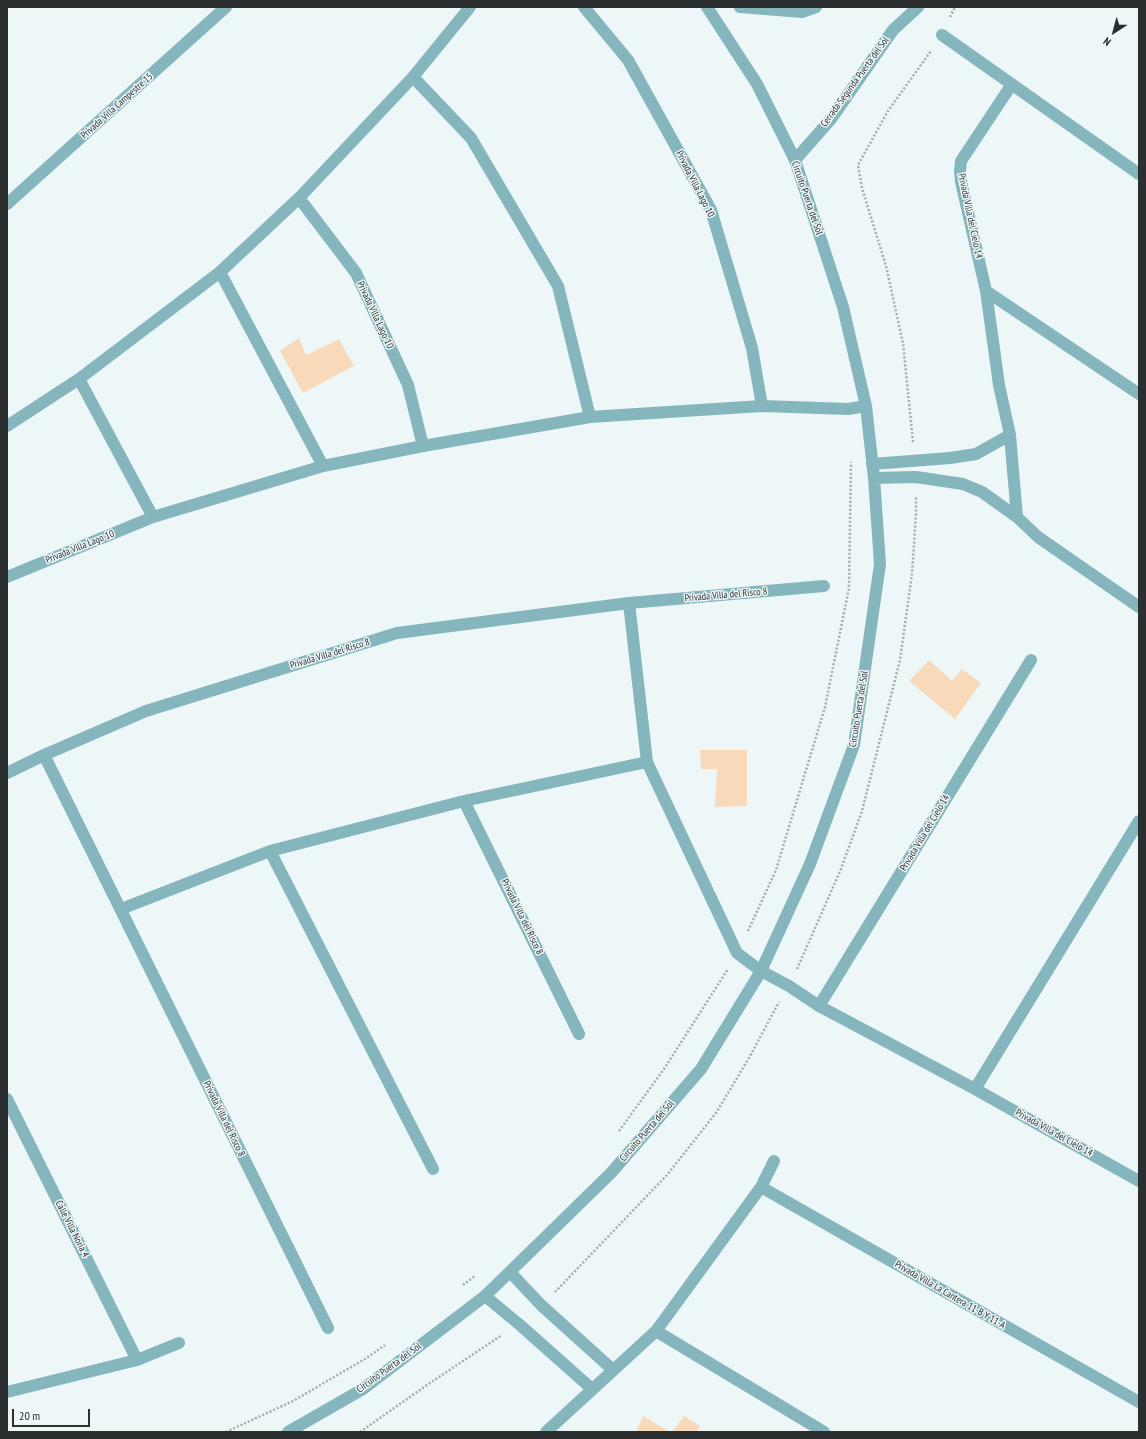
<!DOCTYPE html>
<html>
<head>
<meta charset="utf-8">
<style>
  body { margin:0 }
  #map { position:relative; width:1146px; height:1439px; overflow:hidden; background:#eef7f8; font-family:"PT Sans Narrow",sans-serif }
  canvas { display:block }
  .frame { position:absolute; inset:0; border:8px solid #2b2f2f; pointer-events:none }
  .north { position:absolute; left:1094px; top:12px; width:40px; height:40px; -webkit-text-stroke:3px #eef7f8; paint-order:stroke; rotate:216deg; font-size:11px; font-weight:700; line-height:16px; text-align:center; color:#2b2f2f }
  .north::after { content:''; display:block; margin:auto; width:14px; height:18px; background:#2b2f2f; clip-path:polygon(50% 0,100% 100%,50% 72%,0 100%) }
  .scale { position:absolute; left:12px; top:1409px; width:78px; height:18px; box-sizing:border-box; border:2px solid #2b2f2f; border-top:0; padding-left:5px; font-size:12px; line-height:14px; white-space:nowrap; color:#2b2f2f; -webkit-text-stroke:3px #eef7f8; paint-order:stroke }
</style>
</head>
<body>
<div id="map">
<canvas width="1146" height="1439"></canvas>
<div class="frame"></div>
<div class="north">N</div>
<div class="scale">20 m</div>
</div>
<script>
const c = document.querySelector('canvas').getContext('2d');
c.lineJoin = 'round';
function fillPath(path, color) {
  c.fillStyle = color;
  c.fill(path, 'evenodd');
}
function shape(rows) {
  const path = new Path2D();
  for (const r of rows) {
    path.moveTo(r[0], r[1]);
    for (let i = 2; i < r.length; i += 2) path.lineTo(r[i], r[i + 1]);
  }
  return path;
}
function trace(path, color, width, dash) {
  c.strokeStyle = color;
  c.lineWidth = width;
  c.lineCap = dash ? 'butt' : 'round';
  c.setLineDash(dash || []);
  c.stroke(path);
}
function label(font, color, halo, rows, align = 'center') {
  c.font = font + ' "PT Sans Narrow",sans-serif';
  c.lineWidth = 3;
  c.setLineDash([]);
  c.textBaseline = 'middle';
  c.strokeStyle = halo;
  c.fillStyle = color;
  for (const [text, x, y, turn = 0] of rows) {
    c.save();
    c.translate(x, y);
    c.rotate((+turn || 0) * Math.PI / 180);
    c.textAlign = isNaN(turn) ? turn : align;
    if (halo) c.strokeText(text, 0, 0);
    c.fillText(text, 0, 0);
    c.restore();
  }
}
fillPath(shape([
  [299,338,306,355,339,339,354,366,303,393,280,351],
  [929,660,952,681,962,669,981,683,955,719,909,681],
  [700,750,747,750,747,806,715,807,717,769,701,769],
  [643,1416,670,1432,636,1432],
  [684,1416,700,1426,696,1432,672,1432]
]), '#f8dabb');
trace(shape([
  [950,17,955,7],
  [913,442,903,343,886,266,862,188,858,165,888,111,931,51],
  [748,931,776,870,825,707,849,588,851,462],
  [797,969,841,869,862,811,900,660,912,574,916,514,916,497],
  [619,1131,664,1069,728,969],
  [463,1285,475,1276],
  [555,1292,667,1175,716,1113,749,1058,779,1002],
  [226,1432,293,1401,365,1359,385,1345],
  [360,1432,427,1385,502,1335]
]), '#a5acad', 2.5, [2, 2]);
trace(shape([
  [584,7,628,60,711,210,752,348,762,406],
  [740,7,802,12,816,7],
  [942,35,1139,174],
  [413,77,471,138,558,286,590,417],
  [1012,84,961,161,960,171,961,182,986,291,999,385,1010,435,1017,517,1038,537,1139,607],
  [795,160,831,119,893,30,918,7],
  [299,198,356,273,408,385,423,446],
  [7,204,226,7],
  [220,272,323,466],
  [986,291,1139,394],
  [79,379,153,517],
  [7,426,79,379,220,272,299,198,413,77,470,7],
  [872,464,950,458,976,454,1010,435],
  [874,478,916,477,963,484,982,492,1017,517],
  [7,577,153,517,323,466,423,446,590,417,762,406,848,409,866,406],
  [629,603,647,762,737,953,761,971,789,986,819,1006,975,1089,1139,1181],
  [44,755,328,1328],
  [7,773,44,755,146,711,397,633,629,603,824,586],
  [464,801,579,1034],
  [270,851,433,1169],
  [121,909,270,851,464,801,647,762],
  [819,1006,1031,660],
  [975,1089,1139,821],
  [7,1099,137,1360],
  [761,1187,1139,1402],
  [510,1272,541,1305,613,1370],
  [485,1296,520,1325,592,1389],
  [656,1331,824,1432],
  [7,1392,137,1360,179,1343],
  [288,1432,363,1389,485,1296,611,1173,701,1069,761,971,810,864,854,745,880,564,874,478,866,406,843,307,795,160,757,84,707,7],
  [546,1432,656,1331,761,1187,774,1161]
]), '#85b5bd', 12);
label('10px', '#2b2f2f', '#eef7f8', [
  ["Cerrada Segunda Puerta del Sol",855,82,-54],
  ["Privada Villa Campestre 15",117,106,-42],
  ["Privada Villa Lago 10",695,184,63],
  ["Circuito Puerta del Sol",807,198,71],
  ["Privada Villa del Cielo 14",970,216,78],
  ["Privada Villa Lago 10",375,315,65],
  ["Privada Villa Lago 10",80,547,-22],
  ["Privada Villa del Risco 8",726,595,-5],
  ["Privada Villa del Risco 8",330,654,-17],
  ["Circuito Puerta del Sol",859,709,-81],
  ["Privada Villa del Cielo 14",925,833,-59],
  ["Privada Villa del Risco 8",522,917,64],
  ["Privada Villa del Risco 8",224,1119,64],
  ["Circuito Puerta del Sol",647,1131,-49],
  ["Privada Villa del Cielo 14",1054,1133,29],
  ["Calle Villa Noria 4",72,1229,63],
  ["Privada Villa La Cantera 11-B Y 11-A",950,1295,30],
  ["Circuito Puerta del Sol",389,1368,-36]
]);
</script>
</body>
</html>
